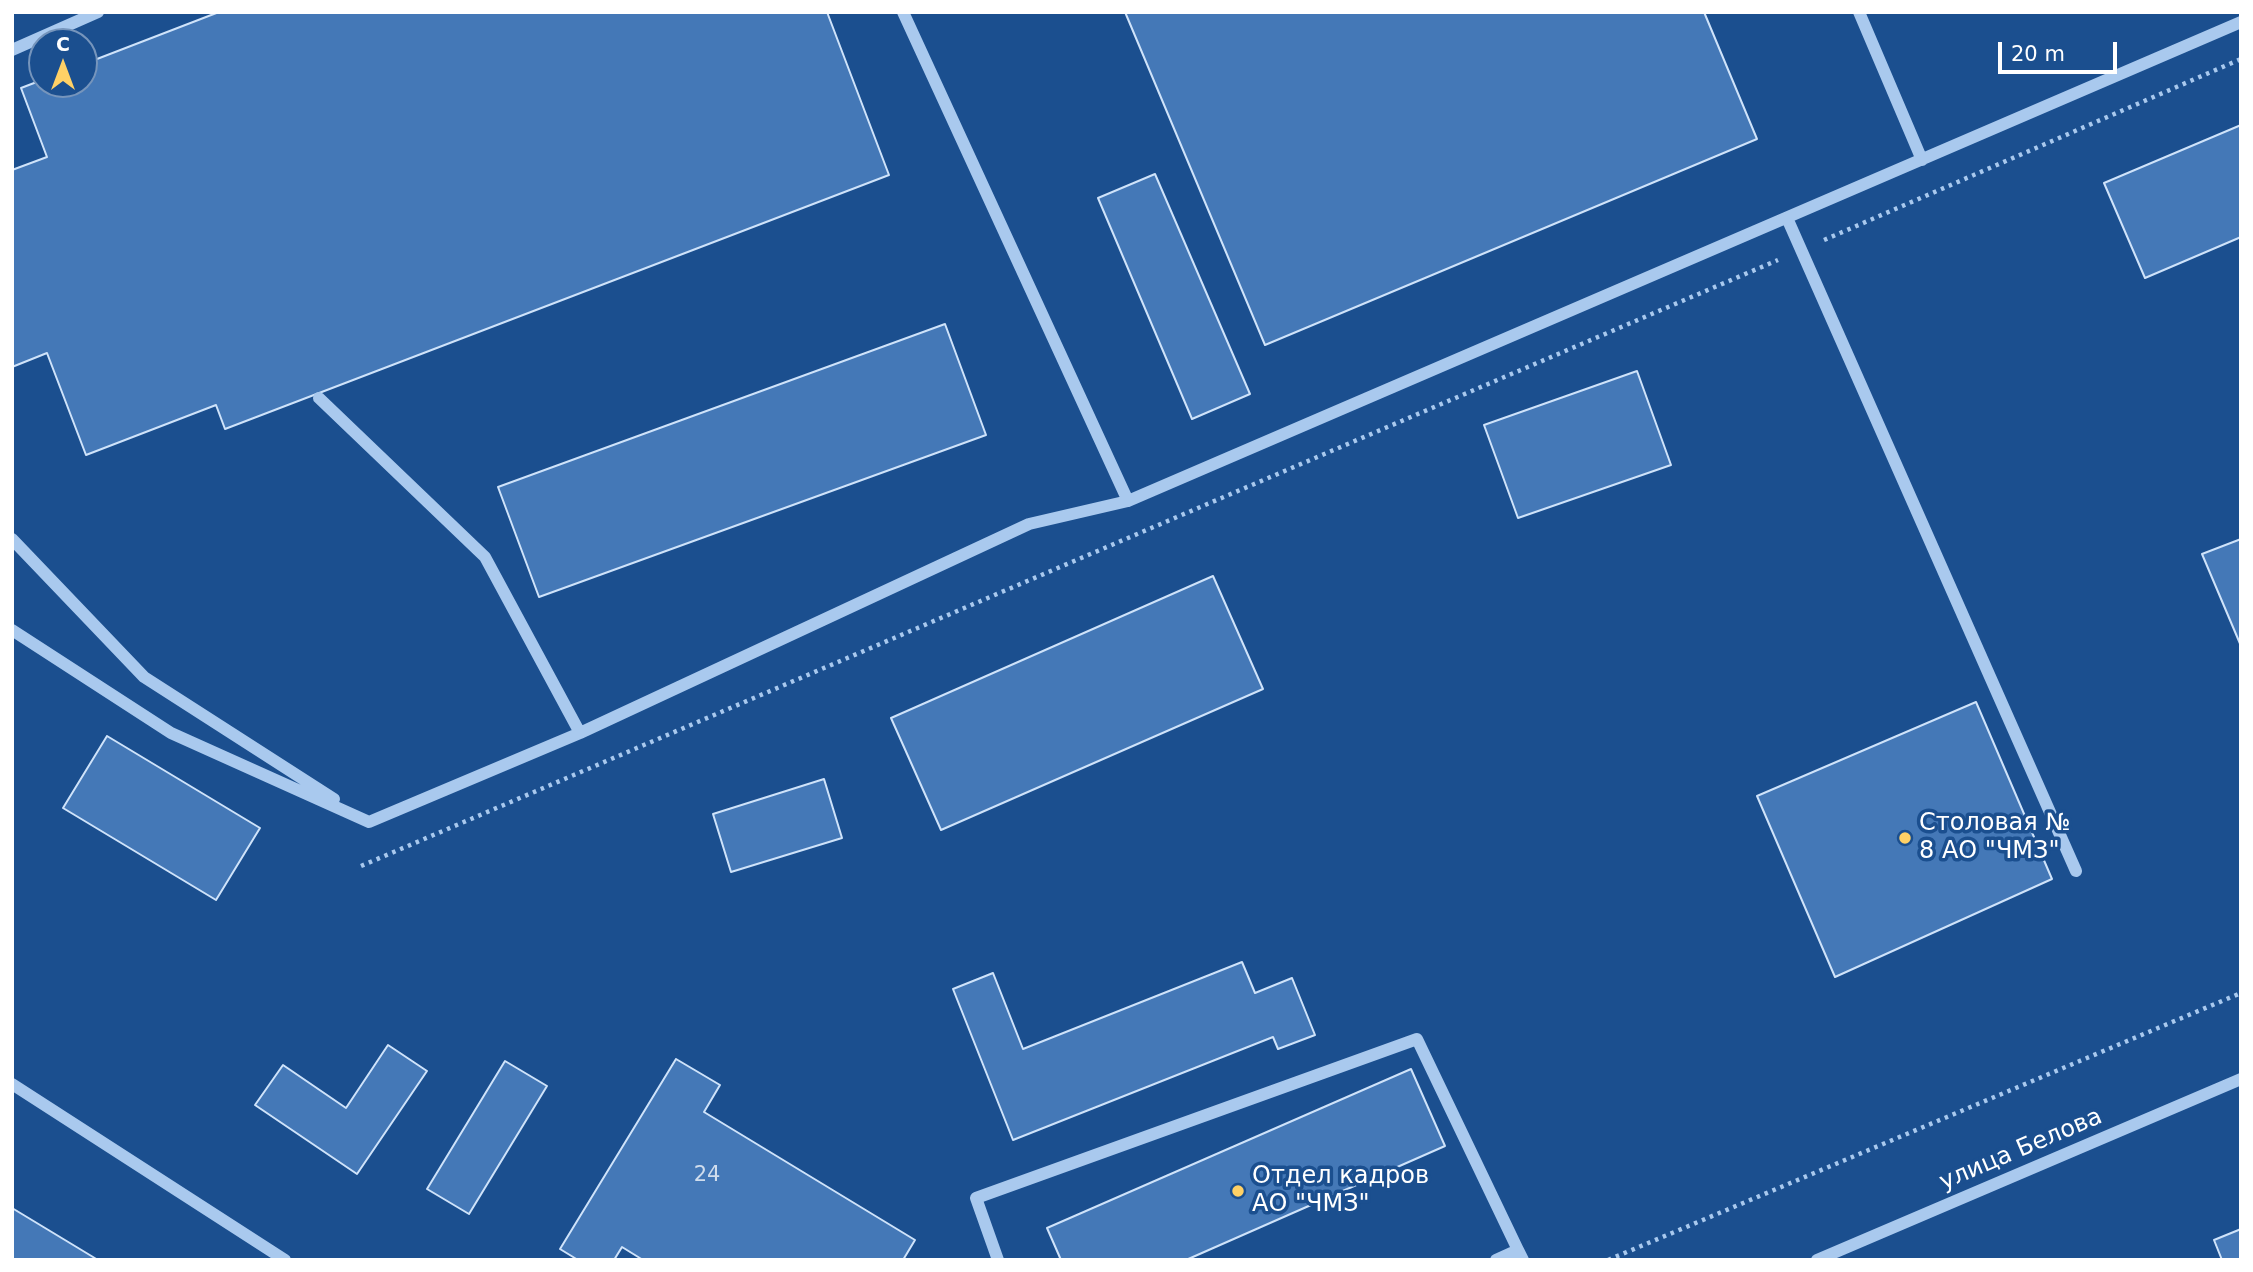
<!DOCTYPE html>
<html>
<head>
<meta charset="utf-8">
<style>
  body { margin:0 }
  #map { position:relative; width:2253px; height:1272px; overflow:hidden; background:#1b4f8f; font-family:"DejaVu Sans",sans-serif }
  canvas { display:block }
  .frame { position:absolute; inset:0; border:14px solid #fff; pointer-events:none }
  .north { position:absolute; left:28px; top:28px; width:70px; height:70px; box-sizing:border-box; background:#1b4f8f; border:2px solid #7695bc; border-radius:50%; rotate:0deg; font-size:19px; font-weight:700; line-height:28px; text-align:center; color:#fff }
  .north::after { content:''; display:block; margin:auto; width:24px; height:32px; background:#ffd166; clip-path:polygon(50% 0,100% 100%,50% 72%,0 100%) }
  .scale { position:absolute; left:1998px; top:42px; width:119px; height:32px; box-sizing:border-box; border:4px solid #fff; border-top:0; padding-left:9px; font-size:21px; line-height:24px; white-space:nowrap; color:#fff; -webkit-text-stroke:5px #1b4f8f; paint-order:stroke }
</style>
</head>
<body>
<div id="map">
<canvas width="2253" height="1272"></canvas>
<div class="frame"></div>
<div class="north">С</div>
<div class="scale">20 m</div>
</div>
<script>
const c = document.querySelector('canvas').getContext('2d');
c.lineJoin = 'round';
function fillPath(path, color) {
  c.fillStyle = color;
  c.fill(path, 'evenodd');
}
function shape(rows) {
  const path = new Path2D();
  for (const r of rows) {
    path.moveTo(r[0], r[1]);
    for (let i = 2; i < r.length; i += 2) path.lineTo(r[i], r[i + 1]);
  }
  return path;
}
function trace(path, color, width, dash) {
  c.strokeStyle = color;
  c.lineWidth = width;
  c.lineCap = dash ? 'butt' : 'round';
  c.setLineDash(dash || []);
  c.stroke(path);
}
function label(font, color, halo, rows, align = 'center') {
  c.font = font + ' "DejaVu Sans",sans-serif';
  c.lineWidth = 7;
  c.setLineDash([]);
  c.textBaseline = 'middle';
  c.strokeStyle = halo;
  c.fillStyle = color;
  for (const [text, x, y, turn = 0] of rows) {
    c.save();
    c.translate(x, y);
    c.rotate((+turn || 0) * Math.PI / 180);
    c.textAlign = isNaN(turn) ? turn : align;
    if (halo) c.strokeText(text, 0, 0);
    c.fillText(text, 0, 0);
    c.restore();
  }
}
const building = shape([
  [219,12,827,12,889,175,225,429,216,405,86,455,47,353,12,367,12,170,47,157,21,88,42,80,42,84,84,84,84,64,219,12],
  [1125,12,1704,12,1757,139,1265,345,1125,12],
  [2241,125,2241,237,2145,278,2104,183,2241,125],
  [1155,174,1250,394,1192,419,1098,198,1155,174],
  [945,324,986,435,539,597,498,487,945,324],
  [1637,371,1671,465,1518,518,1484,425,1637,371],
  [2241,539,2241,646,2202,554,2241,539],
  [1213,576,1263,689,941,830,891,718,1213,576],
  [1976,702,2052,879,1835,977,1757,796,1976,702],
  [107,736,260,828,216,900,63,808,107,736],
  [824,779,842,838,731,872,713,814,824,779],
  [1242,962,1255,993,1292,978,1315,1035,1278,1049,1273,1037,1013,1140,953,989,993,973,1023,1049,1242,962],
  [388,1045,427,1071,357,1174,255,1105,283,1065,346,1108,388,1045],
  [676,1059,720,1085,704,1112,915,1240,903,1260,643,1260,622,1247,614,1260,578,1260,560,1249,676,1059],
  [505,1061,547,1086,469,1214,427,1189,505,1061],
  [1411,1069,1445,1146,1186,1260,1061,1260,1047,1228,1411,1069],
  [12,1208,98,1260,12,1260,12,1208],
  [2241,1229,2241,1260,2222,1260,2214,1240,2241,1229]
]);
fillPath(building, '#4478b7');
trace(building, '#cfe3fa', 2);
trace(shape([
  [1824,240,2241,59],
  [361,866,1778,260],
  [1608,1260,2241,993]
]), '#a9c9ee', 4.5, [3.5, 5]);
trace(shape([
  [903,12,1128,501],
  [1859,12,1922,160],
  [12,50,98,12],
  [1787,218,2076,871],
  [319,398,485,557,580,733],
  [12,539,144,677,334,799],
  [12,630,171,733,369,822,580,733,1029,524,1128,501,2241,22],
  [12,1084,285,1260],
  [998,1260,976,1198,1417,1039,1518,1250],
  [1496,1260,1518,1250,1523,1260],
  [1817,1260,2241,1079]
]), '#a9c9ee', 12);
for (const [x, y, r, color] of [
  [1905,838,7,"#ffd166"],
  [1238,1191,7,"#ffd166"]
]) {
  const dot = new Path2D();
  dot.arc(x, y, r, 0, 2 * Math.PI);
  c.fillStyle = color;
  c.fill(dot);
  trace(dot, '#1b4f8f', 2.5);
}
label('21px', '#d0dded', null, [
  ["24",707,1176]
]);
label('24px', '#fff', '#1b4f8f', [
  ["Столовая №",1919,824],
  ["8 АО \"ЧМЗ\"",1919,852],
  ["Отдел кадров",1252,1177],
  ["АО \"ЧМЗ\"",1252,1205]
], 'left');
label('24px', '#fff', '#1b4f8f', [
  ["улица Белова",2021,1150,-23]
]);
</script>
</body>
</html>
